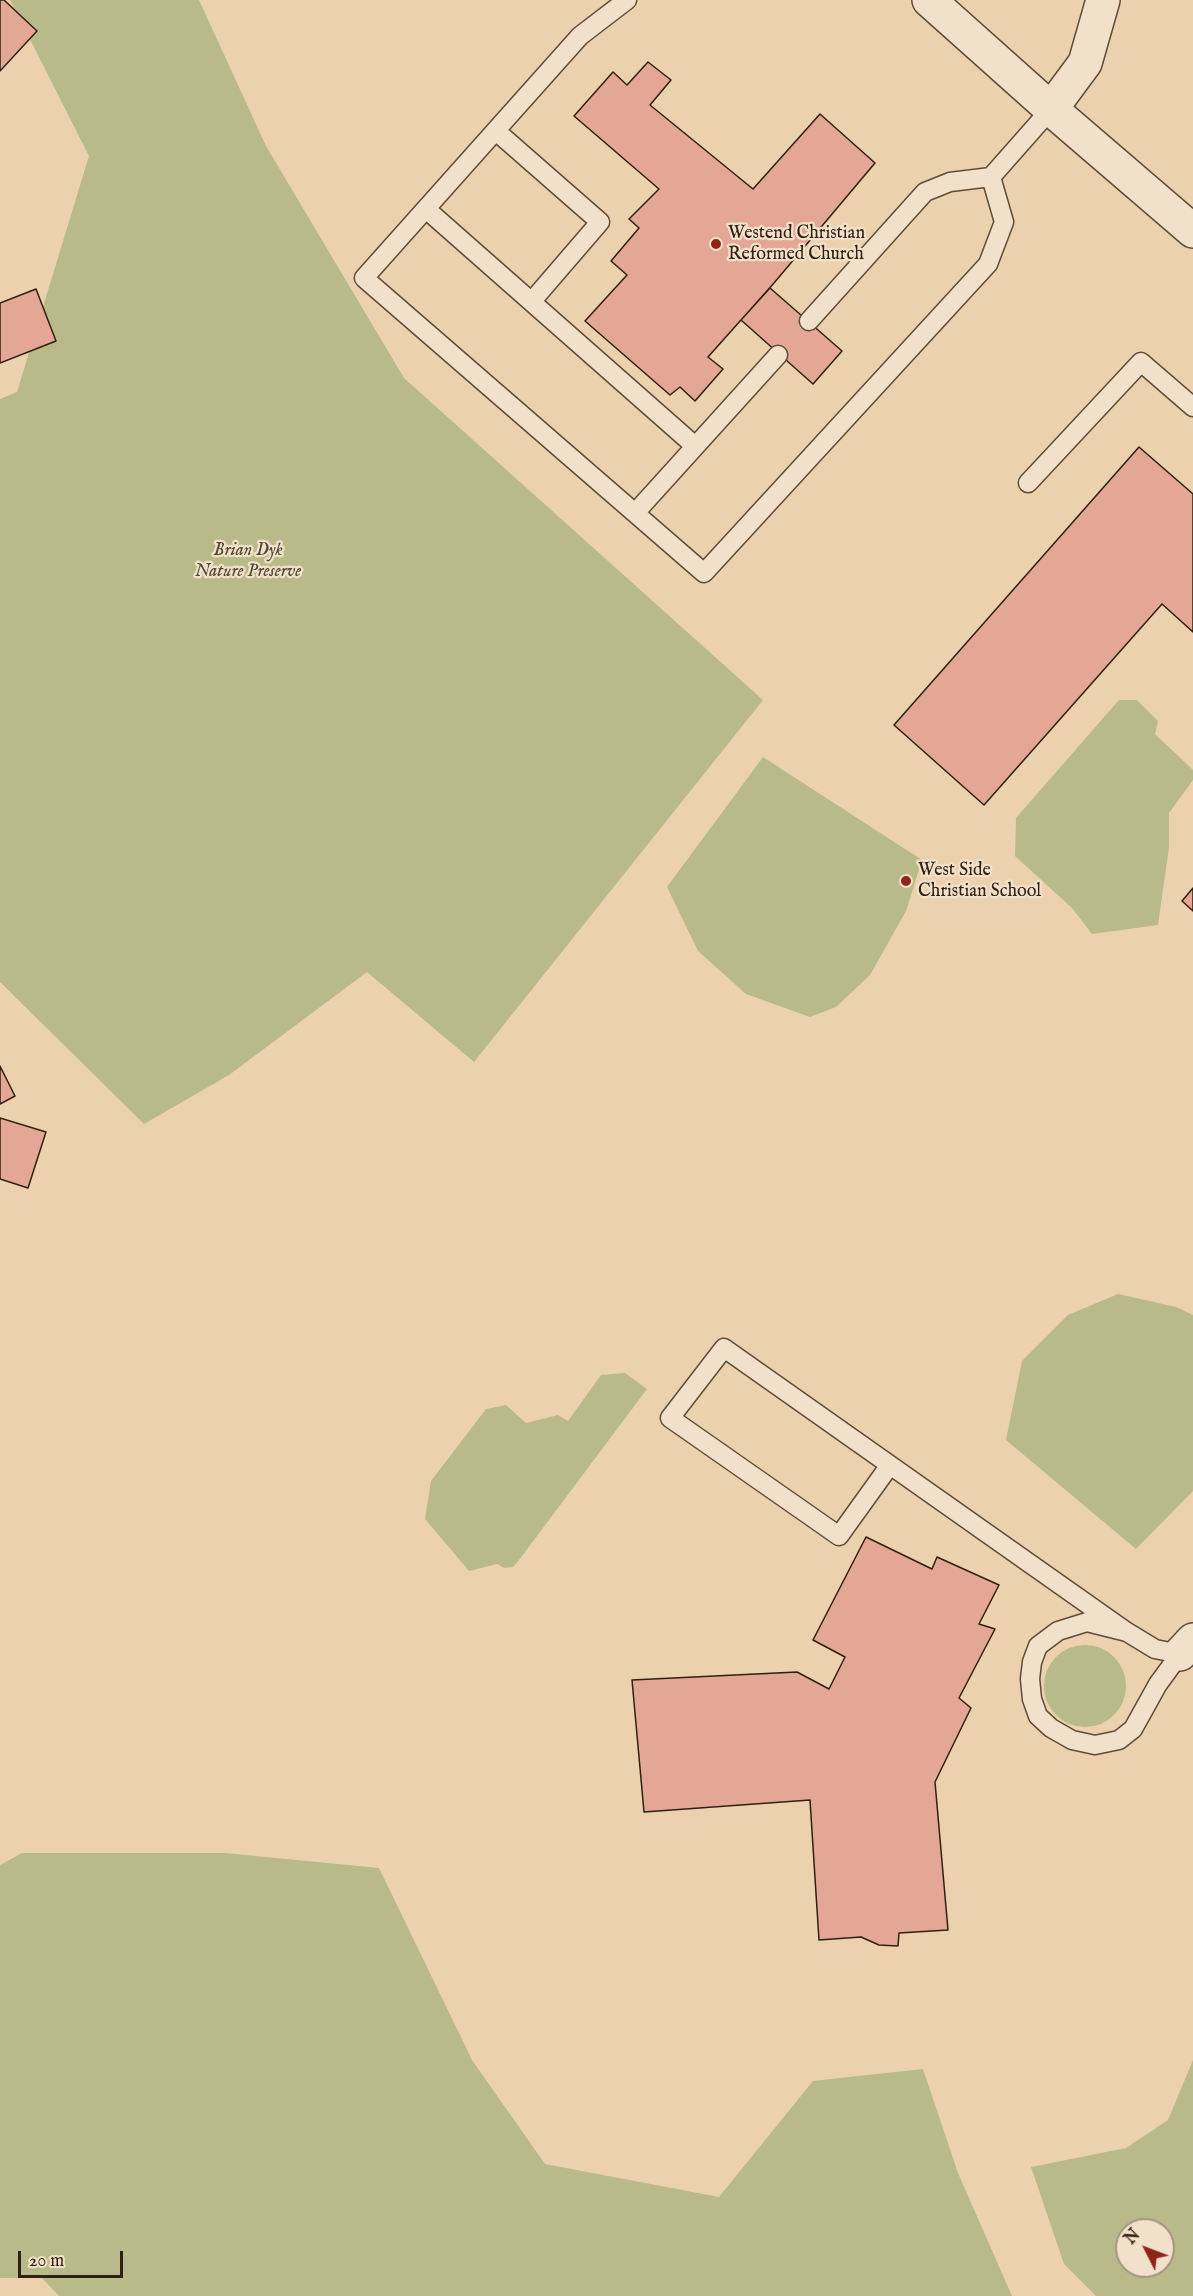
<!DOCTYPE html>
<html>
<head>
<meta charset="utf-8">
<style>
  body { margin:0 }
  #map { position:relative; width:1193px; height:2296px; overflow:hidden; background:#ebd1ad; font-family:"IM FELL English",serif }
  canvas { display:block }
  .north { position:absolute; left:1115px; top:2218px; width:60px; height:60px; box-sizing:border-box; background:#f2e1ca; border:2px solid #a49480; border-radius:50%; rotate:312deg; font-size:16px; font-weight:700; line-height:24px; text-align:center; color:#2f2011 }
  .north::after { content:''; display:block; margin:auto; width:21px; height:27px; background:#8f2418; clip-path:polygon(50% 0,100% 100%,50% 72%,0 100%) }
  .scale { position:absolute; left:18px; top:2251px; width:105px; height:27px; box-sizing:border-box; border:3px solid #2f2011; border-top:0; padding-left:8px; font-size:18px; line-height:21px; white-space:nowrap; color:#2f2011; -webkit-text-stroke:4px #f2e1ca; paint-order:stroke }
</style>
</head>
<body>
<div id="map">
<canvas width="1193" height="2296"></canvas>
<div class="north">N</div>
<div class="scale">20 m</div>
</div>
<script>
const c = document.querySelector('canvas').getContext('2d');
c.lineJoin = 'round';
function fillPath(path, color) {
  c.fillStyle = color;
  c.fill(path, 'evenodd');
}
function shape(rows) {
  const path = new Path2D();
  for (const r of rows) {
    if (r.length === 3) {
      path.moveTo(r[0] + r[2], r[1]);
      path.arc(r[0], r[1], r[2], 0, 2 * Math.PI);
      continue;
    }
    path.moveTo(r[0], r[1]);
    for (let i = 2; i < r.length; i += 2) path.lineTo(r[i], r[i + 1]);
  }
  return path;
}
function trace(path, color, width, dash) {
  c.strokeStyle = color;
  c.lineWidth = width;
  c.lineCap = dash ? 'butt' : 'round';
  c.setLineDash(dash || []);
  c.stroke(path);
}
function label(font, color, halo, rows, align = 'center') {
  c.font = font + ' "IM FELL English",serif';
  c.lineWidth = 4.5;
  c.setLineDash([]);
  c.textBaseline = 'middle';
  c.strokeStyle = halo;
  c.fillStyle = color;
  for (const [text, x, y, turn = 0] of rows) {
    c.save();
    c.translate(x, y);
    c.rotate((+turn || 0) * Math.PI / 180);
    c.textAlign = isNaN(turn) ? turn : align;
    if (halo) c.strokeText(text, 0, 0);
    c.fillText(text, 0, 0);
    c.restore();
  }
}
fillPath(shape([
  [10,0,199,0,266,146,404,378,763,700,474,1062,367,972,229,1075,144,1124,0,982,0,399,17,392,89,156],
  [1119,700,1137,700,1158,721,1155,734,1193,770,1193,780,1169,813,1169,847,1158,925,1092,934,1072,908,1015,856,1016,818],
  [763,757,922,860,906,911,870,975,836,1007,810,1017,746,994,698,951,667,887],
  [1118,1294,1176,1307,1193,1315,1193,1491,1136,1549,1006,1440,1022,1361,1068,1315],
  [625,1373,647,1389,519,1560,513,1567,504,1568,497,1564,469,1571,425,1519,431,1481,486,1409,506,1405,526,1423,558,1415,568,1421,601,1375],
  [1085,1686,41],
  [22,1853,225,1853,379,1868,472,2060,545,2164,719,2197,813,2081,923,2069,958,2173,1012,2296,59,2296,42,2278,0,2278,0,1865],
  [1193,2060,1193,2296,1096,2296,1064,2264,1031,2167,1126,2148,1168,2120],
  [1127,2230,1163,2230,1163,2266,1127,2266]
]), '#b8bb89');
const building = shape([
  [0,0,4,0,37,31,0,71,0,0],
  [648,62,671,80,650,105,753,189,820,114,875,163,774,283,708,357,723,369,695,401,680,387,670,395,585,321,627,275,611,261,639,228,629,219,659,189,574,116,613,72,627,85,648,62],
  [770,288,842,351,813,384,741,320,770,288],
  [36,289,56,341,0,363,0,303,36,289],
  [1139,447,1193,494,1193,632,1162,604,984,805,894,725,1139,447],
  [1193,888,1193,911,1182,901,1193,888],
  [0,1066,15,1096,0,1104,0,1066],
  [0,1118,46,1132,28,1188,0,1179,0,1118],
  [866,1537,932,1569,937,1557,999,1585,979,1624,995,1629,959,1698,971,1708,935,1782,948,1930,899,1933,898,1946,879,1945,861,1937,819,1940,810,1800,644,1812,632,1680,797,1672,829,1689,845,1657,813,1640,866,1537]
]);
fillPath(building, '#e4a795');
trace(building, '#2f2011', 1.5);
const service = shape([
  [627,0,580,36,364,278,704,573,988,264,1004,222,991,177,1051,109],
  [496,131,600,222,532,301],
  [426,209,695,446],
  [809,321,925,192,950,182,991,177],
  [1028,483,1141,362,1193,407],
  [635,513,778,355],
  [890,1465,839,1536,670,1418,724,1348,890,1465,1127,1632],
  [1087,1622,1127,1632,1155,1649,1180,1654,1158,1684,1133,1729,1119,1740,1095,1745,1072,1740,1051,1728,1038,1716,1032,1699,1030,1679,1032,1662,1038,1646,1058,1631,1087,1622]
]);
const minor = shape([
  [929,0,1051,109,1193,231],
  [1051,109,1085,63,1103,0],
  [1180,1654,1193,1640]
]);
trace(service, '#5e4c38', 21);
trace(minor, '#5e4c38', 36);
trace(service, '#f2e1ca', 18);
trace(minor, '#f2e1ca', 33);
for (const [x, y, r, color] of [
  [716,244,6,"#8f2418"],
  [906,881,6,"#8f2418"]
]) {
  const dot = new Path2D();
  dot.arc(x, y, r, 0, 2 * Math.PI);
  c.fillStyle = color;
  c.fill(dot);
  trace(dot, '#f2e1ca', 2);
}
label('18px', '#2f2011', '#f2e1ca', [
  ["Westend Christian",728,234],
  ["Reformed Church",728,255],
  ["West Side",918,871],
  ["Christian School",918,892]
], 'left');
label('italic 18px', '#51472f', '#f2e1ca', [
  ["Brian Dyk",248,551],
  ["Nature Preserve",248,572]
]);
</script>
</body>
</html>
